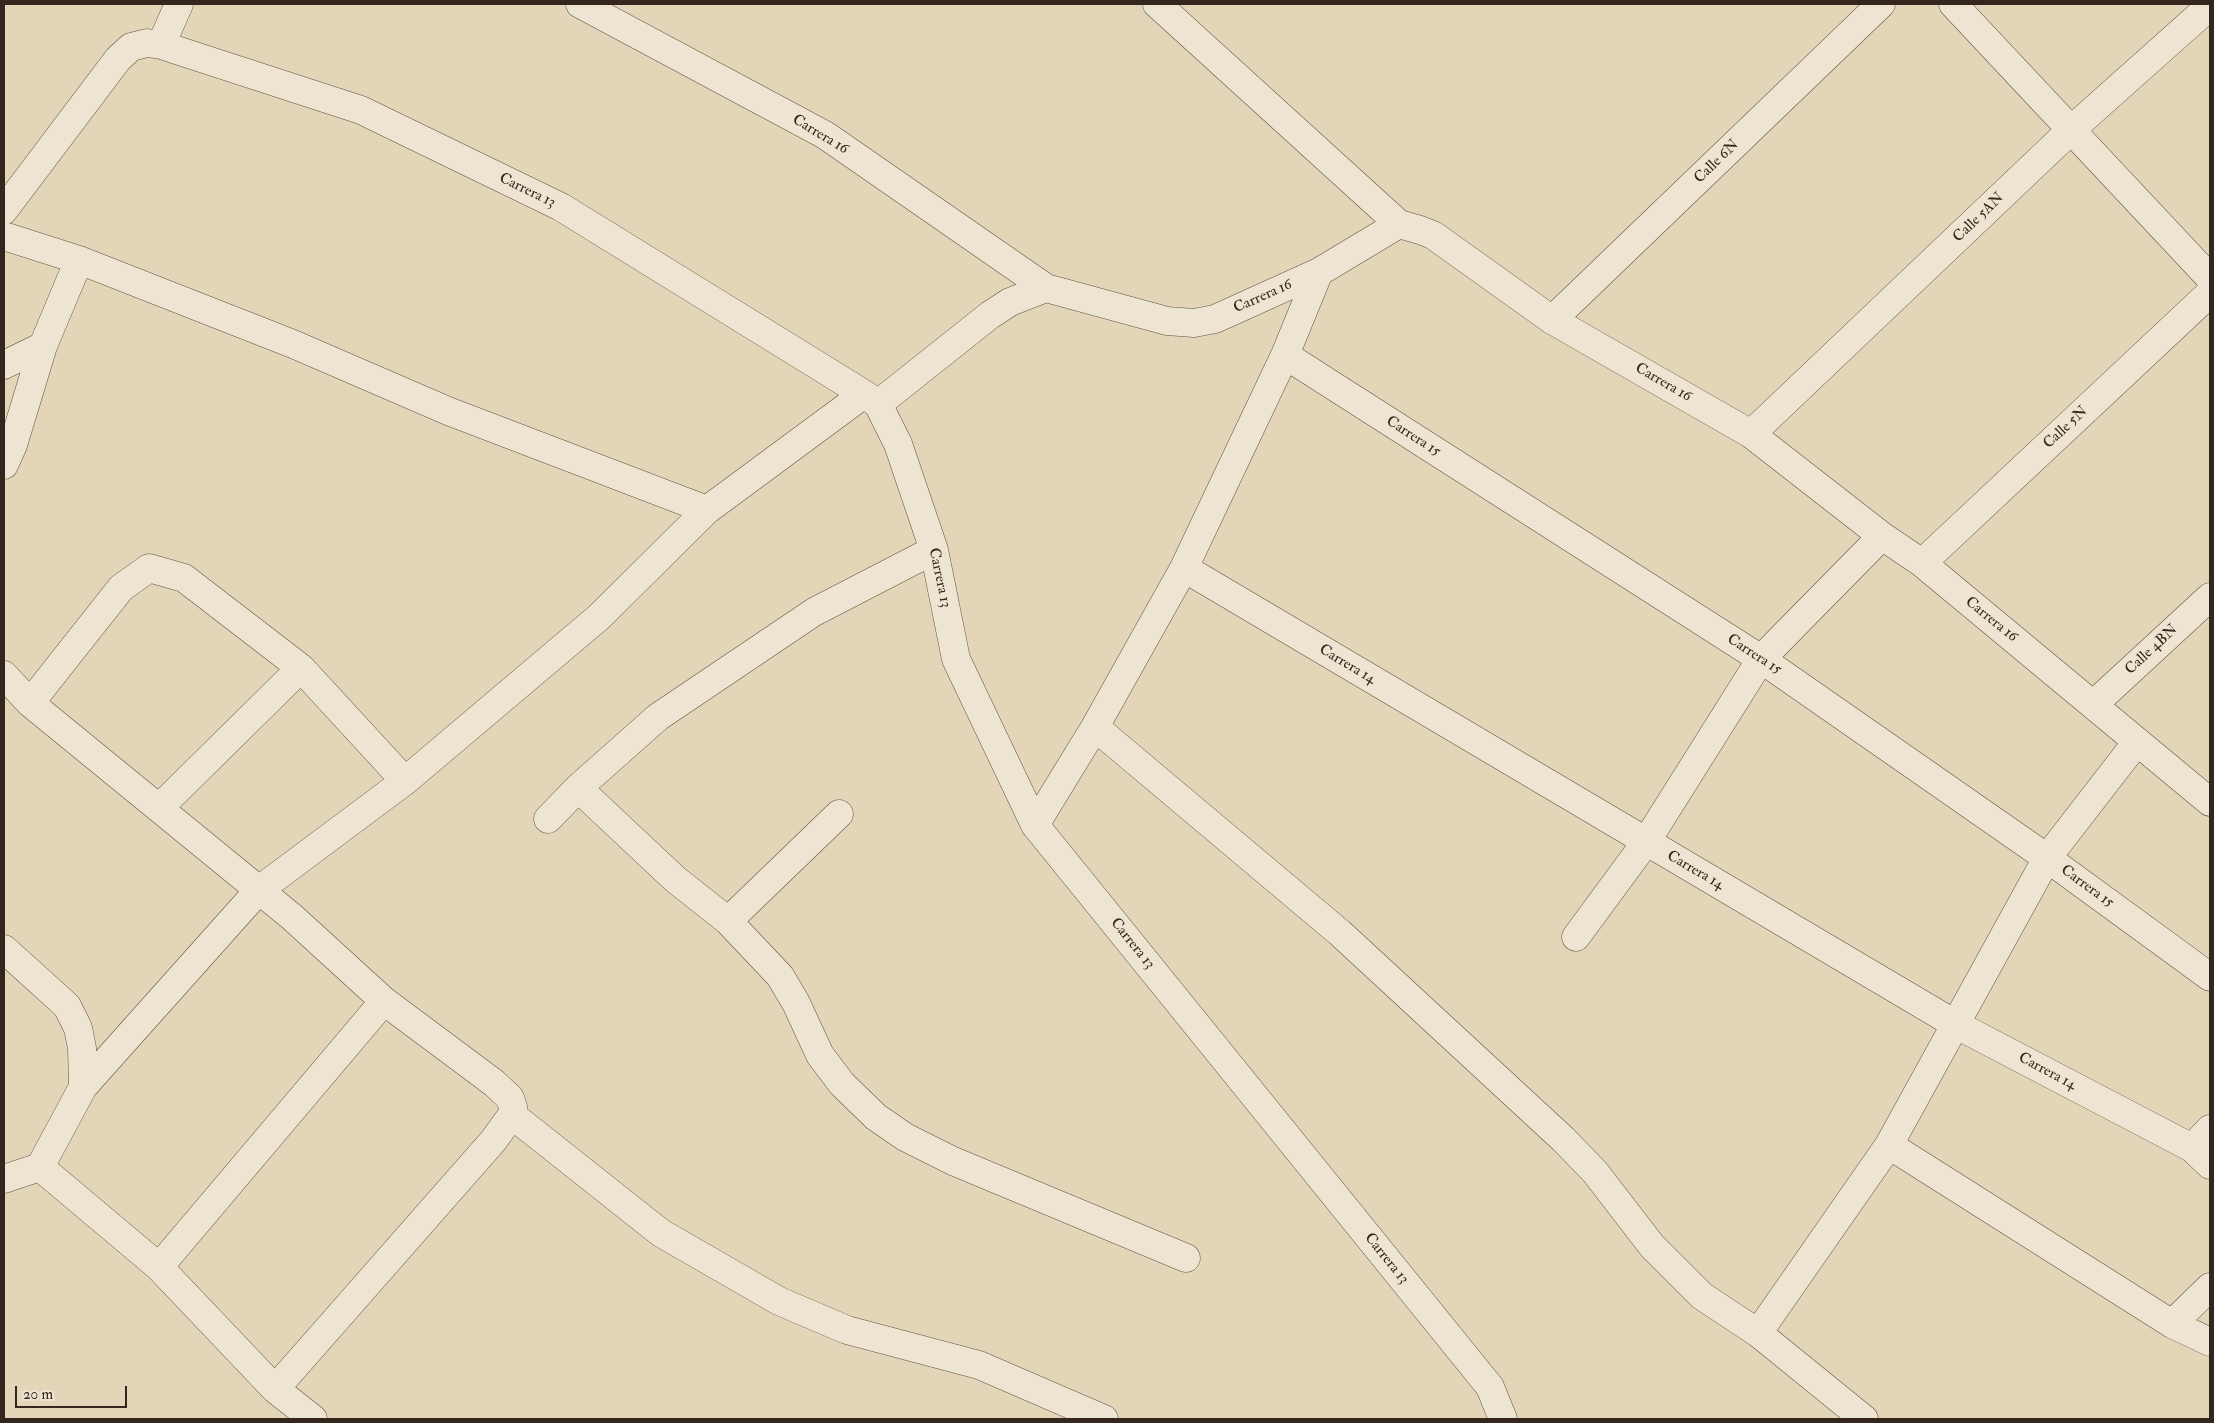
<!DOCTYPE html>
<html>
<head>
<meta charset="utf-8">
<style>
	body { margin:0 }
	#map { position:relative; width:2214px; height:1423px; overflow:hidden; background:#e3d5b8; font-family:"IM FELL Double Pica",serif }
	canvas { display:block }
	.frame { position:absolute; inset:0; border:5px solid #34261d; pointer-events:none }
	.scale { position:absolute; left:15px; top:1386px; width:112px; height:22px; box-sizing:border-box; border:2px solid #34261d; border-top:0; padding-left:6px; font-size:15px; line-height:18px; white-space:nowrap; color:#34261d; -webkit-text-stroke:4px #ede4d1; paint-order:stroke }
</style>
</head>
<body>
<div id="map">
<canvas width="2214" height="1423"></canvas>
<div class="frame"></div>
<div class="scale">20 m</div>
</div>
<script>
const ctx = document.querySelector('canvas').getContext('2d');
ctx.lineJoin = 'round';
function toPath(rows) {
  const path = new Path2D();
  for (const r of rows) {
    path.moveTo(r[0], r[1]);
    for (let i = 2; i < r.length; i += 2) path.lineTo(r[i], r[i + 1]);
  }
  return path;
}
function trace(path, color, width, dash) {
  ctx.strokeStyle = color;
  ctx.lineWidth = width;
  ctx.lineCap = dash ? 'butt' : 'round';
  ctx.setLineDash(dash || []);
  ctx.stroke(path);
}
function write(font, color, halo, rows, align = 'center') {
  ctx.font = font + ' "IM FELL Double Pica",serif';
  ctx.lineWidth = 4.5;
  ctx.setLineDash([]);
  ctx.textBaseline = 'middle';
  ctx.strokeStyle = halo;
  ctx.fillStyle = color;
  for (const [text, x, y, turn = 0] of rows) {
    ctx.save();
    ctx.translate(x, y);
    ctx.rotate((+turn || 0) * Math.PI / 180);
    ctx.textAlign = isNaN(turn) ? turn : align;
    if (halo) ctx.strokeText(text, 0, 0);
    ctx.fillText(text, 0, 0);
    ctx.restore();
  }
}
const street = toPath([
	[580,4,825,135,1046,288],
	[1157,4,1399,224],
	[1953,4,2210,278],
	[161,45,179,4],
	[4,210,118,59,131,47,147,43,161,45,361,110,561,207,864,394],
	[4,236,79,260,293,344,448,411,707,510],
	[1552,320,1881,4],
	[1285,355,1761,659,2047,858,2210,977],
	[4,365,43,346],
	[878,404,990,315,1010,302,1046,288,1167,321,1194,323,1215,319,1319,272,1399,224,1420,230,1433,235,1552,320,1751,434,1882,536,1922,563,2210,802],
	[1751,434,2071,130,2210,6],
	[4,465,13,445,43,346,79,260],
	[1922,563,2210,293],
	[1184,568,1955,1024,2192,1148,2210,1165],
	[4,675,30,703,292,917,384,1001,494,1083,510,1098,513,1107,512,1115,493,1141,275,1389],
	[30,703,121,588,149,568,184,578,301,668,405,781],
	[2094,704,2210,597],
	[1095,727,1340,933,1563,1139,1595,1172,1652,1246,1702,1296,1758,1333,1864,1419],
	[578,788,675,879,728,921,780,976,796,1003,820,1055,842,1084,876,1117,905,1137,953,1161,1186,1258],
	[159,808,301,668],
	[548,819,578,788,658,717,814,612,934,550],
	[1035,825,1095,727,1184,568,1285,355,1319,272],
	[728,921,839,814],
	[1576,937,1646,842,1761,659,1882,536],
	[4,949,67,1006,78,1028,82,1048,83,1087,40,1167,159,1267,275,1389,313,1419],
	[83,1087,259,890,405,781,599,617,707,510,864,394,878,404,898,444,934,550,956,659,1035,825,1490,1387,1503,1419],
	[512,1115,661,1233,779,1301,847,1330,979,1365,1104,1419],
	[1889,1145,2172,1324,2210,1342],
	[2192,1148,2210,1129],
	[4,1179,40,1167],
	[159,1267,384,1001],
	[2172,1324,2210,1287],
	[1758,1333,1889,1145,2047,858,2136,743]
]);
trace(street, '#605244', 29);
trace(street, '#ede4d1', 28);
write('15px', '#34261d', '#ede4d1', [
	["Carrera 16",820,135,31],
	["Calle 6N",1717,162,-44],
	["Carrera 13",527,191,26],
	["Calle 5AN",1979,218,-44],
	["Carrera 16",1263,297,-24],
	["Carrera 16",1663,383,30],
	["Calle 5N",2066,428,-43],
	["Carrera 15",1413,437,33],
	["Carrera 13",939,578,78],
	["Carrera 16",1991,620,39],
	["Calle 4BN",2152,650,-43],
	["Carrera 15",1754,655,33],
	["Carrera 14",1347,665,31],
	["Carrera 14",1695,871,30],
	["Carrera 15",2087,887,36],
	["Carrera 13",1132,944,51],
	["Carrera 14",2047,1072,28],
	["Carrera 13",1386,1259,51]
]);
</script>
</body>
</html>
